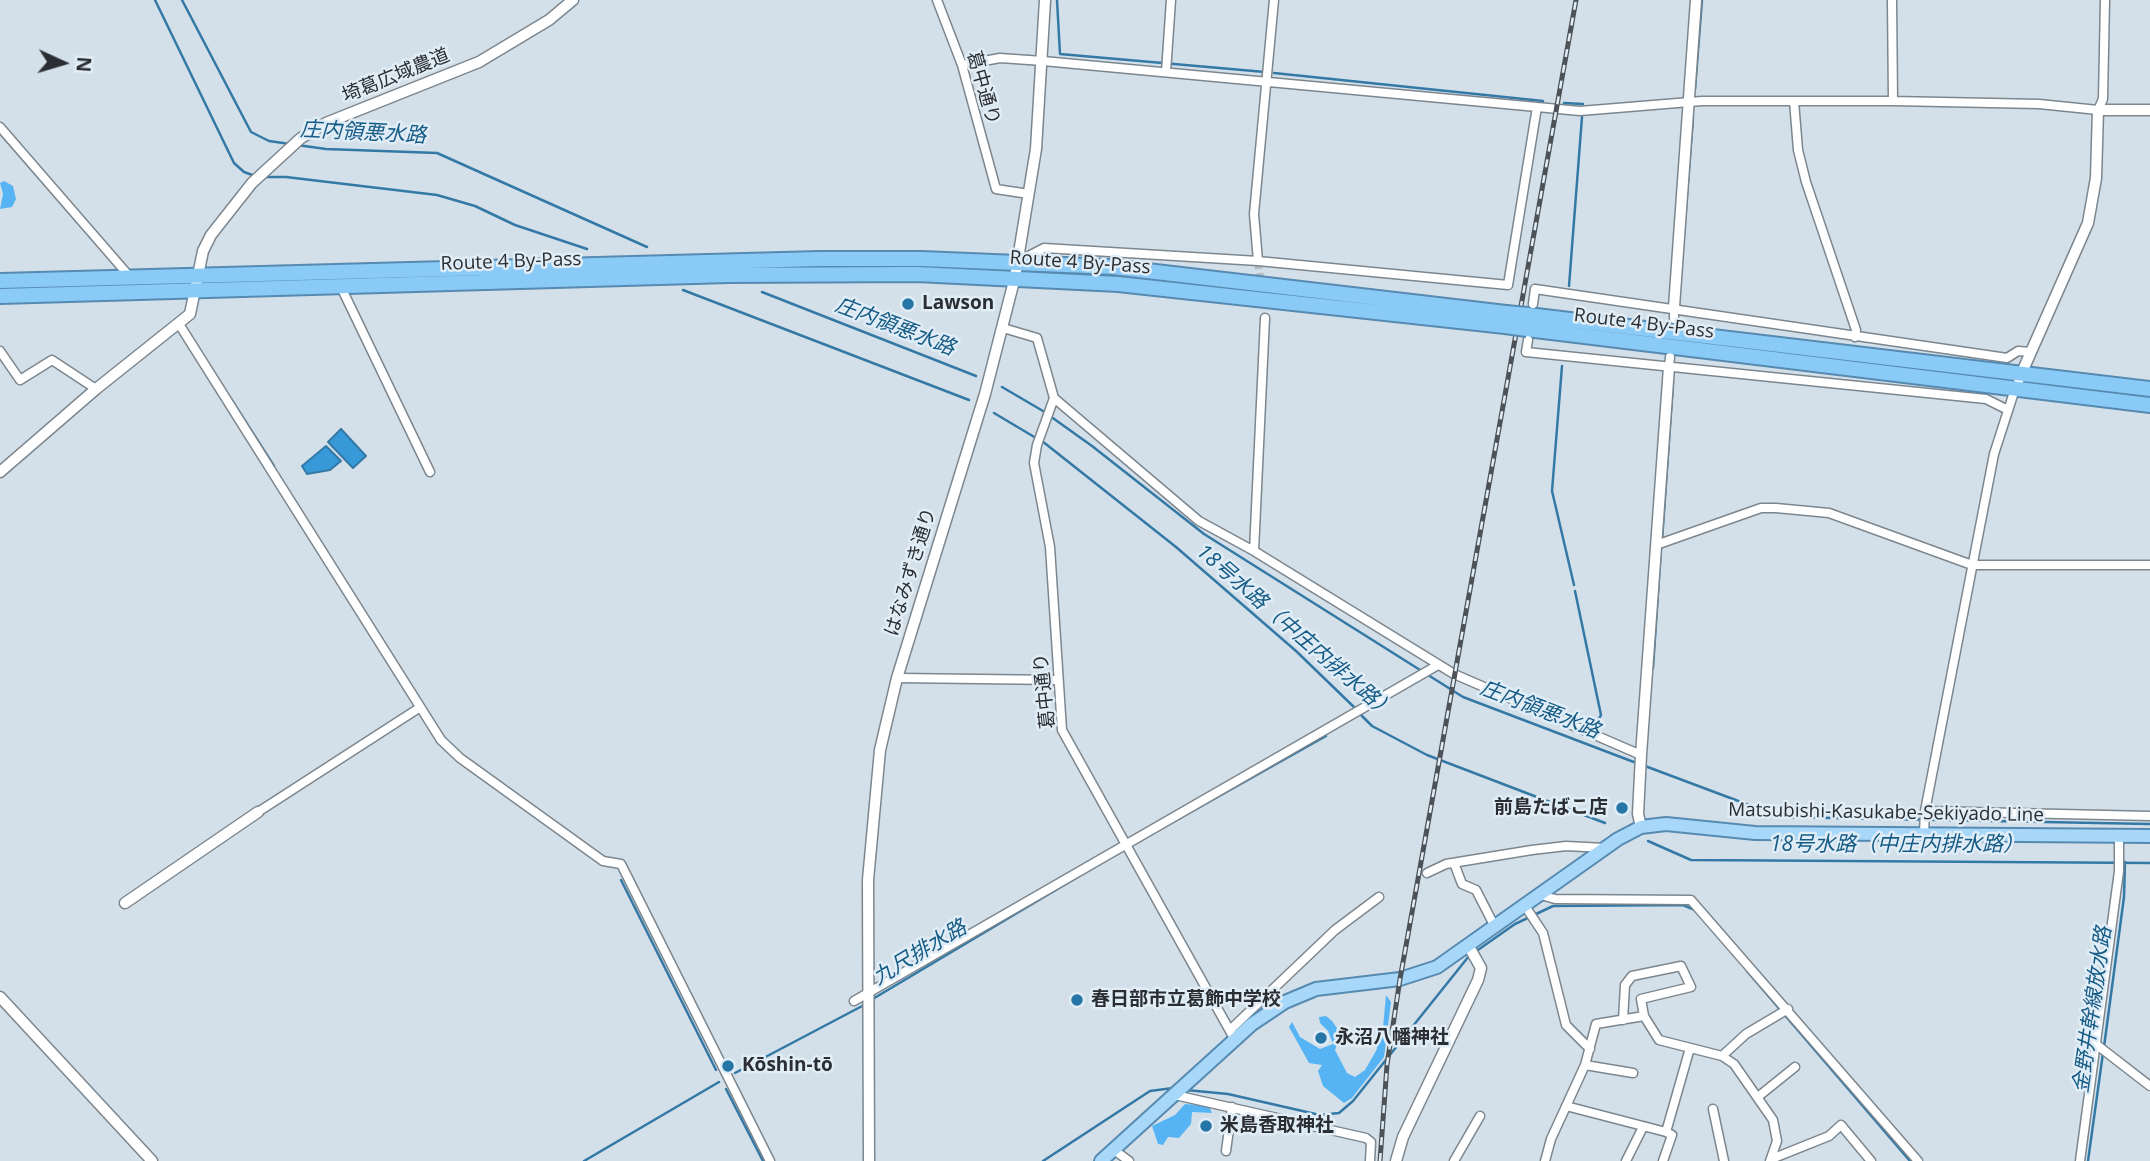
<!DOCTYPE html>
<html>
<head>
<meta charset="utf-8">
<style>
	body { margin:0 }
	#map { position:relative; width:2150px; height:1161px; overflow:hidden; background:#d4e0e9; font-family:"Open Sans",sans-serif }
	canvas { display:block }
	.north { position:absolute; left:28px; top:28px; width:70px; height:70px; -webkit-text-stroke:5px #e1edf6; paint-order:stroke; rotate:94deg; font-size:19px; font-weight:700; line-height:28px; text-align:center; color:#2a2e32 }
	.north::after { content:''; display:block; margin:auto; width:24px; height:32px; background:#2a2e32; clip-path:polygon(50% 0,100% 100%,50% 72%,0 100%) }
</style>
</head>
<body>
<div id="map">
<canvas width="2150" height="1161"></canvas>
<div class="north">N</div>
</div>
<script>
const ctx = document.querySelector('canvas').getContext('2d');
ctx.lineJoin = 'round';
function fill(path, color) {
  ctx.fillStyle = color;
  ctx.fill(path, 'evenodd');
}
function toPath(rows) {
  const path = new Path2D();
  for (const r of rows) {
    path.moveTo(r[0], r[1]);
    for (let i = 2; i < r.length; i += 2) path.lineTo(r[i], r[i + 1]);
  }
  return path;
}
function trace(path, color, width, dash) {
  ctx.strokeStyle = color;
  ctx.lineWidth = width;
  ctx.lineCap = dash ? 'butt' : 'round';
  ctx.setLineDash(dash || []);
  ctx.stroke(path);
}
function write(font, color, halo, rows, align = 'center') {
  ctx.font = font + ' "Open Sans","Noto Sans JP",sans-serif';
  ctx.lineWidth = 5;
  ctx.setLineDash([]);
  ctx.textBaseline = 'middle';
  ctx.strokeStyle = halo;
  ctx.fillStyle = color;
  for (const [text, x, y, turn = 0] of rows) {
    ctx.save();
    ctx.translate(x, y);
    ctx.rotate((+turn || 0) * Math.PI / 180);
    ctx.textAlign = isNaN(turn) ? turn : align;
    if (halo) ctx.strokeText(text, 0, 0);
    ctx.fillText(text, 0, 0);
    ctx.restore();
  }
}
fill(toPath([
	[4,181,13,186,16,199,12,207,0,209,3,194,0,183],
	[1386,995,1391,1002,1384,1057,1352,1098,1344,1103,1323,1086,1318,1071,1322,1065,1309,1063,1289,1027,1292,1022,1300,1037,1320,1049,1333,1044,1328,1031,1320,1023,1319,1017,1326,1016,1332,1021,1341,1034,1335,1050,1347,1073,1355,1077,1365,1070,1377,1049,1376,1036,1380,1035,1383,1028],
	[1185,1104,1209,1106,1212,1113,1192,1112,1191,1124,1179,1138,1168,1137,1163,1145,1158,1144,1152,1126,1175,1115]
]), '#56b4f4');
const water = toPath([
	[341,429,366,456,353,468,328,442,341,429],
	[326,446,341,461,330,470,307,474,302,466,326,446]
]);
fill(water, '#3899d8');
trace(water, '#3479a6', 2);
trace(toPath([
	[155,0,234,163,244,172,255,176],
	[182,0,251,132,269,141,290,144],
	[1057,0,1060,54,1265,72],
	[1274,73,1543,101],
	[1695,89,1702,0],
	[1564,103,1583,104],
	[297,145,326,149,437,153,647,247],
	[262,177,286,177,437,195,475,206,515,225,587,249],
	[1684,233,1693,118],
	[1569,286,1582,117],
	[683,290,969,400],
	[762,292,976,376],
	[1562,366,1552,491,1574,585],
	[1002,387,1043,411,1092,446,1204,534,1463,697,1639,764],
	[231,399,274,466],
	[994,413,1036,438],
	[1042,441,1176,547,1296,651,1356,709],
	[1662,540,1673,383],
	[1575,591,1601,715,1597,722],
	[1653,668,1661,547],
	[1360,714,1372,726,1427,755,1605,823],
	[1645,766,1781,817,2150,824],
	[1173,822,1326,736],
	[1648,841,1691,860,2150,863],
	[621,880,716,1070],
	[1475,952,1515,924,1553,906,1683,905,1695,910],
	[1747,971,1910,1161],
	[871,1000,1091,869],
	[2104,1047,2124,897,2125,862],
	[735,1073,866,1004],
	[726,1089,763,1161],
	[1186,1090,1228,1094,1320,1115,1339,1113,1353,1101,1469,956],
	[584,1161,719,1082],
	[1043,1161,1150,1091,1173,1088],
	[2088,1161,2103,1053]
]), '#3479a6', 2.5);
trace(toPath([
	[1258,261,1261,286]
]), '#b2bcc4', 8, [8, 4]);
const minor = toPath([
	[937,0,962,65,996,189,1029,194],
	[1892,0,1893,101],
	[962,65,1000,58,1043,61,1580,111,1702,101,1893,101,2039,104,2098,110,2103,99,2105,0],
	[1166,72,1171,0],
	[1794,101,1798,150,1806,182,1856,330,1855,337],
	[0,127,130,277],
	[1021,260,1044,248,1258,261,1508,285,1537,107],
	[1258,261,1254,214,1274,0],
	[341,287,430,472],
	[1533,304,1535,289,2007,358,2018,351,2031,352],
	[1674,319,1674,307],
	[179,324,441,740,460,758,603,861,621,864,770,1161],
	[1003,328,1037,338,1054,398,1037,445,1034,463,1050,547,1062,730,1235,1040],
	[1528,340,1526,352,1986,399,2008,410],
	[0,351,20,380,52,360,96,389],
	[1669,367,1670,357],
	[1054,398,1199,521,1254,551,1454,674,1641,755],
	[1656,545,1761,508,1776,508,1829,513,1972,565,2150,565],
	[1254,551,1265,318],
	[897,678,1058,680],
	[1925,811,2150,816],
	[258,812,419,708],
	[1924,833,1925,811,1994,454,2015,389],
	[1454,863,1462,884,1476,890,1495,927],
	[1427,873,1446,864,1532,850,1566,846,1605,848],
	[1541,895,1555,899,1691,900,1918,1161],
	[1525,906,1543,933,1566,1025,1590,1049],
	[854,1001,1438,665],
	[1623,1020,1625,985,1632,976,1681,966,1691,987,1641,999,1644,1016],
	[1230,1030,1335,930,1379,897],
	[2097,1045,2150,1086],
	[1722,1056,1746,1034,1788,1009],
	[1585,1065,1633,1073],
	[1175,1095,1366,1138,1371,1142,1370,1161],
	[1759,1096,1795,1067],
	[1566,1106,1666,1132,1672,1135,1663,1161],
	[1713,1109,1724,1161],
	[1666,1132,1690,1048],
	[1114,1150,1129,1161],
	[1226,1151,1232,1107],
	[1774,1158,1829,1136,1841,1125,1871,1161],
	[1454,1161,1480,1116],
	[1545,1161,1551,1139,1585,1065,1596,1024,1644,1016,1659,1040,1722,1056,1734,1064,1773,1120,1777,1141,1770,1161],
	[1626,1161,1643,1127],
	[2080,1161,2119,871,2119,835]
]);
const tertiary = toPath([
	[1674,307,1696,0],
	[2019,379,2088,223,2096,178,2098,110,2150,110],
	[0,472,96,389,190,314,203,251,211,235,252,183,301,138,326,123,479,62,549,20,573,0],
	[1641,827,1638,814,1641,755,1669,367],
	[125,903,258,812],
	[0,997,152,1161],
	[869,1161,868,880,880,750,897,678,985,394,1015,277,1036,149,1045,0],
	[1396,1161,1403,1137,1478,980,1481,968,1468,945]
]);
const primary = toPath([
	[1101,1161,1252,1024,1285,1002,1316,989,1400,979,1437,967,1618,839,1641,827,1666,824,1755,833,2150,836]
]);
const trunk = toPath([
	[0,281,819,259,922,259,1113,267,1506,313],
	[0,296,729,275,917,274,1118,284,1505,326],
	[1528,315,2150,389],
	[1527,329,2150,405]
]);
trace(minor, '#7c868e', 11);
trace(tertiary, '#7c868e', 13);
trace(primary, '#568ab1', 16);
trace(trunk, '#568ab1', 18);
trace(minor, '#fff', 8);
trace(tertiary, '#fff', 10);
trace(primary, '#a7d7f9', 12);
trace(trunk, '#8acaf7', 14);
const rail = toPath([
	[1380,1161,1387,1065,1400,979,1576,0]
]);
trace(rail, '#4c5257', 5);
trace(rail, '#e1edf6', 2.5, [8]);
const trunkBridge = toPath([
	[1506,313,1528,315],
	[1505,326,1527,329]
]);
trace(trunkBridge, '#568ab1', 18, []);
trace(trunkBridge, '#8acaf7', 14);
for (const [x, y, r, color] of [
	[908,304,7,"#2675a7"],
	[1622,808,7,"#2675a7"],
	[1077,1000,7,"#2675a7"],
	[1321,1038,7,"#2675a7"],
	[728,1066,7,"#2675a7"],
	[1206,1126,7,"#2675a7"]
]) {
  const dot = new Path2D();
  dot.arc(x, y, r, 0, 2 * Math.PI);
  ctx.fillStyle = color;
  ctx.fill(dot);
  trace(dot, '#e1edf6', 2.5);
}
write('19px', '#2a2e32', '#e1edf6', [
	["埼葛広域農道",396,76,-22],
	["葛中通り",983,88,74],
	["Route 4 By-Pass",511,262,-2],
	["Route 4 By-Pass",1080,263,4],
	["Route 4 By-Pass",1644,324,7],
	["はなみずき通り",911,572,-73],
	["葛中通り",1045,691,-96],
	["Matsubishi-Kasukabe-Sekiyado Line",1886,813,1]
]);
write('bold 19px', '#2a2e32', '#e1edf6', [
	["Lawson",922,304],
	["前島たばこ店",1608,808,"right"],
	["春日部市立葛飾中学校",1091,1000],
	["永沼八幡神社",1335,1038],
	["Kōshin-tō",742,1066],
	["米島香取神社",1220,1126]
], 'left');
write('italic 21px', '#155b85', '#e1edf6', [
	["庄内領悪水路",363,133,3],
	["庄内領悪水路",895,327,21],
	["18号水路（中庄内排水路）",1295,632,41],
	["庄内領悪水路",1540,710,21],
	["18号水路（中庄内排水路）",1897,845],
	["九尺排水路",920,953,-31],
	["金野井幹線放水路",2093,1010,-82]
]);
</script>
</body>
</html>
